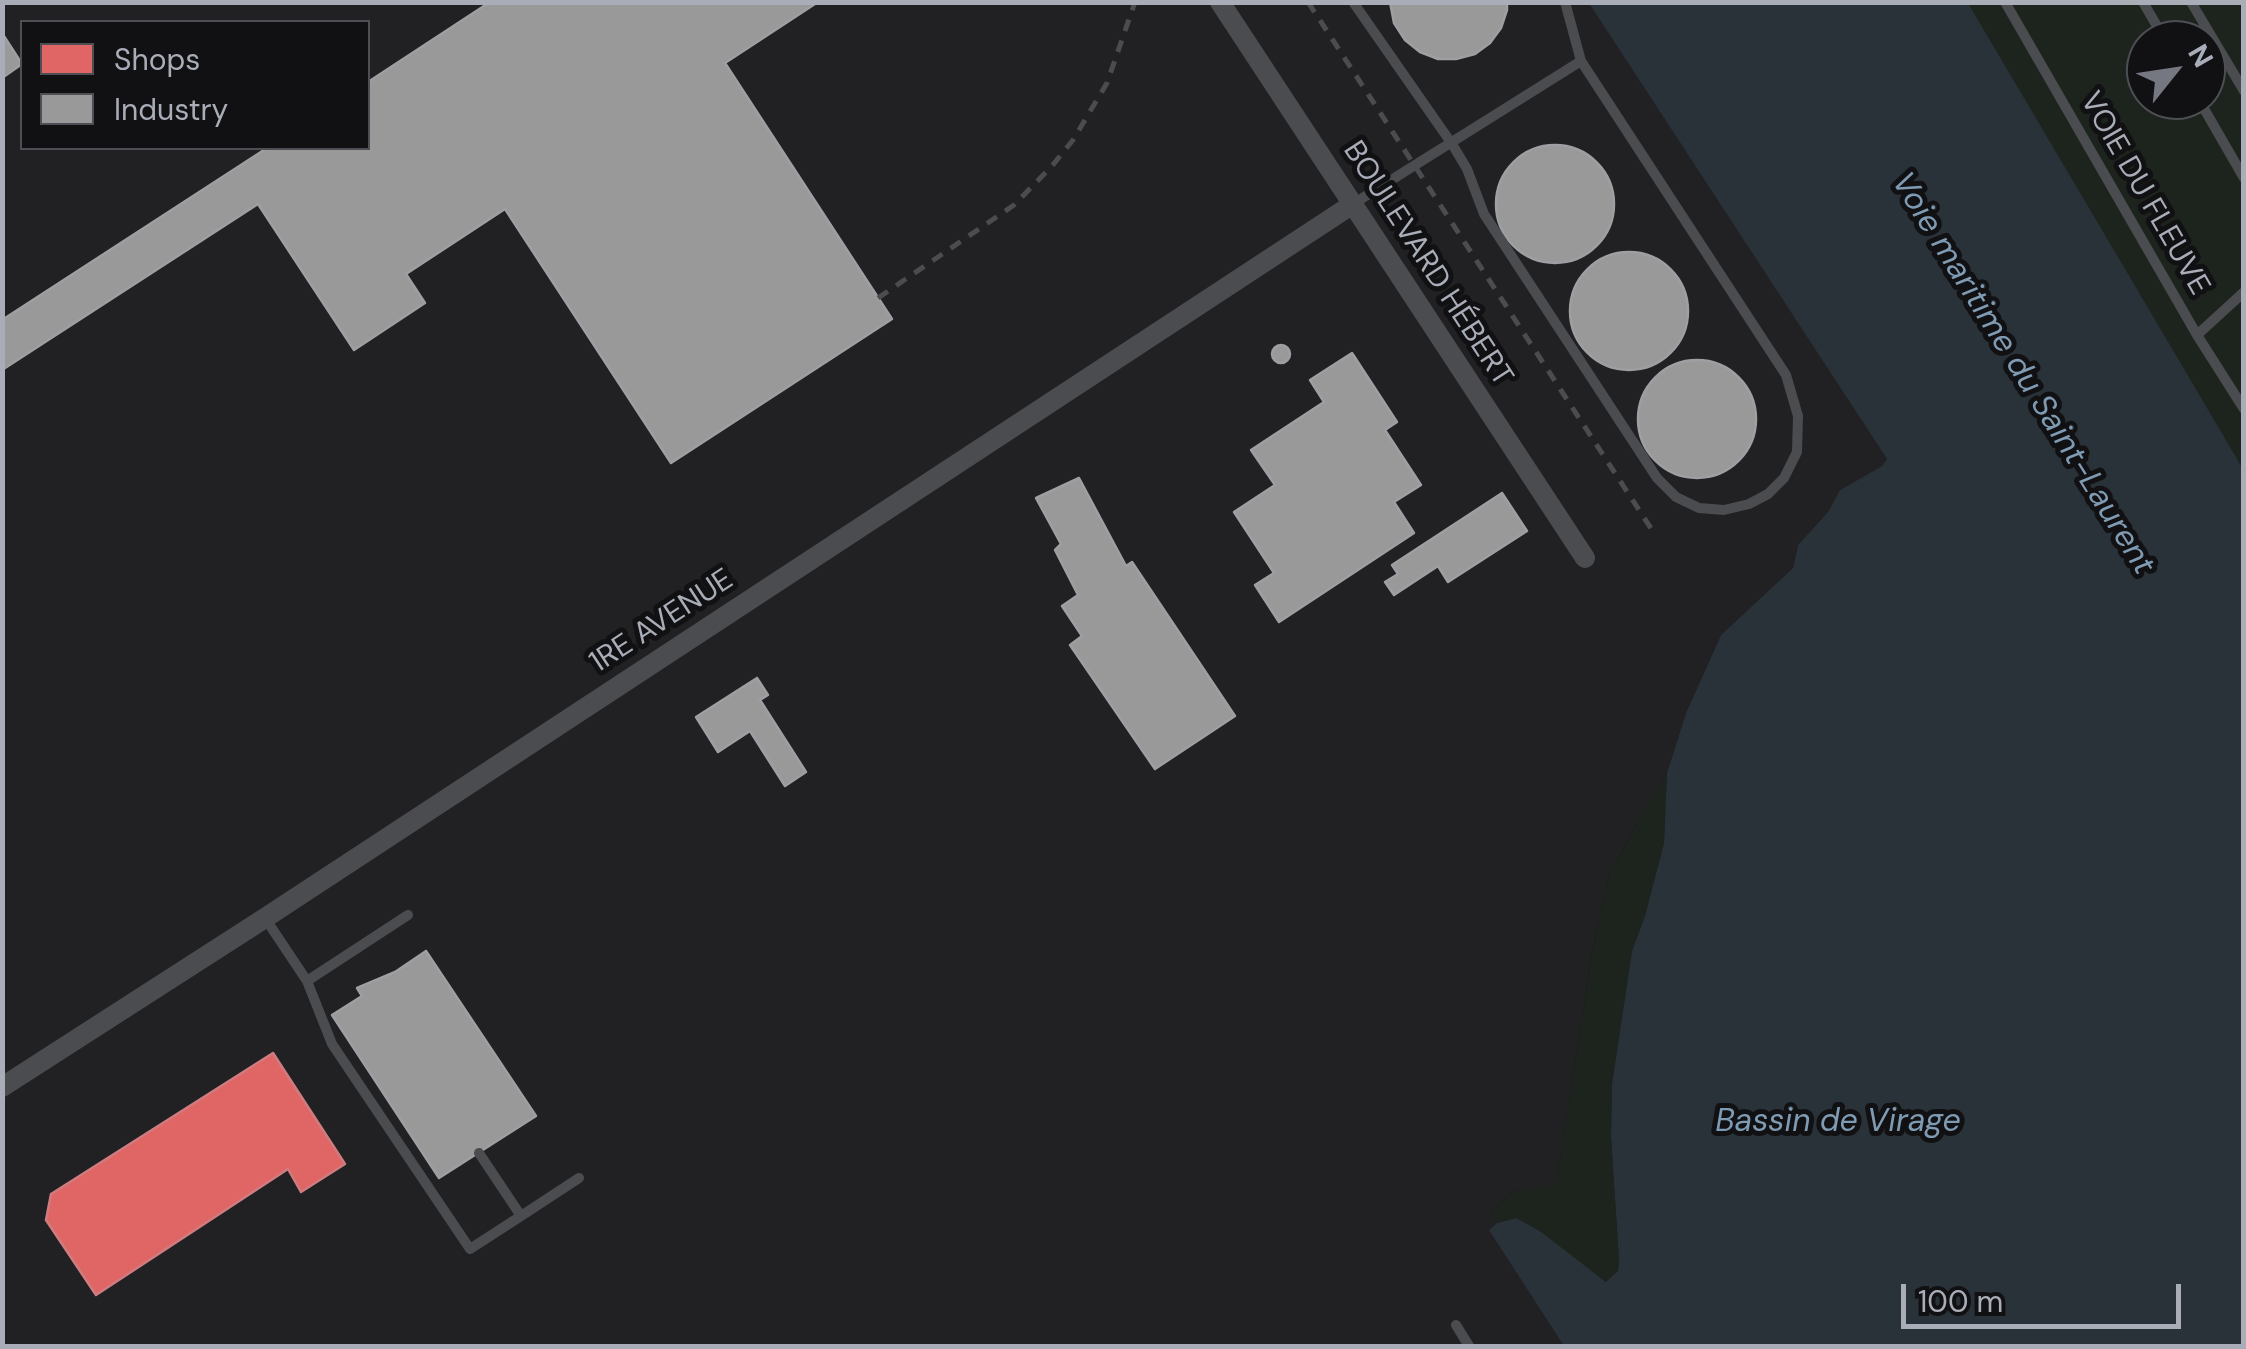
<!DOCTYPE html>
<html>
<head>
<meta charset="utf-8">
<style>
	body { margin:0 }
	#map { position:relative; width:2246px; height:1349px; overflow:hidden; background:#171717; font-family:"DM Sans",sans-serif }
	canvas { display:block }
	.frame { position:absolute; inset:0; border:5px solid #a8adb8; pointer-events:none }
	.legend { position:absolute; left:20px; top:20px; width:350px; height:130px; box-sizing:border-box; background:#111113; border:2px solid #4d4f55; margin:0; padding:12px 18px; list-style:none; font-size:30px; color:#a8adb8 }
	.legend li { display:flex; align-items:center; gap:20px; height:50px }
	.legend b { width:50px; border:2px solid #4d4f55 }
	.north { position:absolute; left:2126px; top:20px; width:100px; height:100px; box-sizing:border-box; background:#111113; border:2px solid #4d4f55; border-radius:50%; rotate:60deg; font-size:28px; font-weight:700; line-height:40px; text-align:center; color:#a8adb8 }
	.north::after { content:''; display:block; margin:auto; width:35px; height:45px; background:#757880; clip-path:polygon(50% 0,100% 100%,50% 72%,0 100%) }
	.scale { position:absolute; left:1901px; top:1284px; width:280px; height:45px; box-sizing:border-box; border:5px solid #a8adb8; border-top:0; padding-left:12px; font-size:30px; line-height:35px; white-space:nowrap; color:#a8adb8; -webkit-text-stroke:8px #111113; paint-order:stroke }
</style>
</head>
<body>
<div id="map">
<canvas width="2246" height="1349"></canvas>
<div class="frame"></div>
<ul class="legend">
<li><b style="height:28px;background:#e06666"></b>Shops</li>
<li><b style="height:28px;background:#999"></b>Industry</li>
</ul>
<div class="north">N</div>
<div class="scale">100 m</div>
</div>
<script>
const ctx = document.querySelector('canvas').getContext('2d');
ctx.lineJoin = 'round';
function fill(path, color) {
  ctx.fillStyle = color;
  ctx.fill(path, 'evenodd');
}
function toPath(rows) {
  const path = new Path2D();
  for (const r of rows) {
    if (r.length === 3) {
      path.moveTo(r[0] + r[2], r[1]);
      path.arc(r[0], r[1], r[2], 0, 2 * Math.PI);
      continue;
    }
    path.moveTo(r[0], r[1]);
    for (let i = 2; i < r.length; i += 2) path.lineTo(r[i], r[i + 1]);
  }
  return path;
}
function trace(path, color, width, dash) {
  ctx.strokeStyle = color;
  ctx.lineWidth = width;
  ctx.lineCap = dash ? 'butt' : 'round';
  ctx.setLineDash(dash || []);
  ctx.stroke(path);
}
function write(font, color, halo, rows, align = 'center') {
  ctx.font = font + ' "DM Sans",sans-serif';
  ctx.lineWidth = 10;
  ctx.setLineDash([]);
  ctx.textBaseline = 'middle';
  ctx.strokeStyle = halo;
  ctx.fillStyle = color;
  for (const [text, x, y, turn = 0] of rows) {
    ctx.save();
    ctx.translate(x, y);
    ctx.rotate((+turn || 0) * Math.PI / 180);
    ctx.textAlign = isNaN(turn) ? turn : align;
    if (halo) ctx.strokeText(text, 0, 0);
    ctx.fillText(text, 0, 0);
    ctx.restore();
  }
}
fill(toPath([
	[3,3,1592,3,1887,459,1882,466,1840,490,1828,512,1798,545,1793,568,1721,635,1686,713,1667,773,1649,802,1609,875,1592,953,1556,1187,1514,1190,1491,1212,1497,1223,1490,1230,1564,1346,3,1346],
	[22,22,368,22,368,148,22,148]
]), '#212123');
fill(toPath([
	[1968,3,2243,3,2243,469,2175,356],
	[2146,40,2206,40,2206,100,2146,100],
	[1667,773,1664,843,1645,916,1632,951,1612,1084,1611,1137,1619,1259,1618,1271,1607,1282,1516,1218,1497,1223,1491,1212,1514,1190,1556,1186,1592,953,1609,875,1649,802]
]), '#1d241e');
fill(toPath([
	[1589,3,1968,3,2243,469,2243,1346,1564,1346,1489,1230,1497,1223,1516,1218,1541,1232,1606,1282,1618,1271,1619,1259,1611,1137,1612,1084,1632,951,1645,916,1664,843,1667,773,1686,713,1721,635,1793,568,1798,545,1828,512,1840,490,1882,466,1887,459]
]), '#2a3239');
const shops = toPath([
	[273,1053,345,1164,301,1192,288,1169,96,1295,46,1220,51,1194,273,1053]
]);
fill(shops, '#e06666');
trace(shops, '#cf7b7f', 2.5);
const industry = toPath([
	[490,2,818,2,725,63,892,319,671,463,505,209,406,274,425,303,354,350,258,204,2,370,2,320,267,148,368,148,368,82,490,2],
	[1390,2,1507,2,1507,10,1501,28,1490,43,1475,54,1456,59,1438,59,1420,52,1405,40,1394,23,1390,2],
	[2,33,22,64,2,78,2,33],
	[1555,204,59],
	[1629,311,59],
	[1281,354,9],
	[1352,353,1397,422,1385,430,1421,485,1394,502,1414,533,1279,622,1255,585,1274,573,1234,512,1275,485,1251,450,1324,402,1310,380,1352,353],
	[1697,419,59],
	[1079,478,1126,566,1132,562,1235,716,1155,769,1070,645,1082,636,1062,606,1078,595,1055,550,1061,544,1036,498,1079,478],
	[1502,493,1527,531,1448,582,1438,566,1394,595,1385,582,1398,574,1392,565,1502,493],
	[757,678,768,695,760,700,806,772,785,786,750,731,718,752,696,717,757,678],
	[426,951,536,1116,439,1178,332,1015,362,996,357,988,395,972,426,951]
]);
fill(industry, '#999');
trace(industry, '#9e9fa2', 2.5);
trace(toPath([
	[1353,2,1452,144,1467,169,1484,214,1657,478,1676,497,1699,508,1724,510,1749,504,1768,494,1784,478,1797,452,1798,416,1786,375,1581,61,1565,2],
	[2005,2,2197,335,2244,409],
	[2143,2,2165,40],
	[2191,2,2244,91],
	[2199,100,2244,178],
	[1353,204,1581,61],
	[2197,335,2244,292],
	[265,918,307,981,408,915],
	[307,981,332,1044,470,1249,521,1216,479,1153],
	[521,1216,579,1178],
	[1456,1325,1469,1346]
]), '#4b4c50', 10);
trace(toPath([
	[1220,2,1585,558],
	[2,1087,265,918,1353,204]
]), '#4b4c50', 20);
trace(toPath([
	[1308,2,1654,533],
	[878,298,1014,205,1052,166,1073,140,1107,83,1135,2]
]), '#4b4c4f', 5, [12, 10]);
write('30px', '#a8adb8', '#111113', [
	["VOIE DU FLEUVE",2144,194,60],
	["BOULEVARD HÉBERT",1427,264,57],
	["1RE AVENUE",662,622,-33]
]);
write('italic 32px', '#7f9bb3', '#111113', [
	["Voie maritime du Saint-Laurent",2022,374,58],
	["Bassin de Virage",1838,1123]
]);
</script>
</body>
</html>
